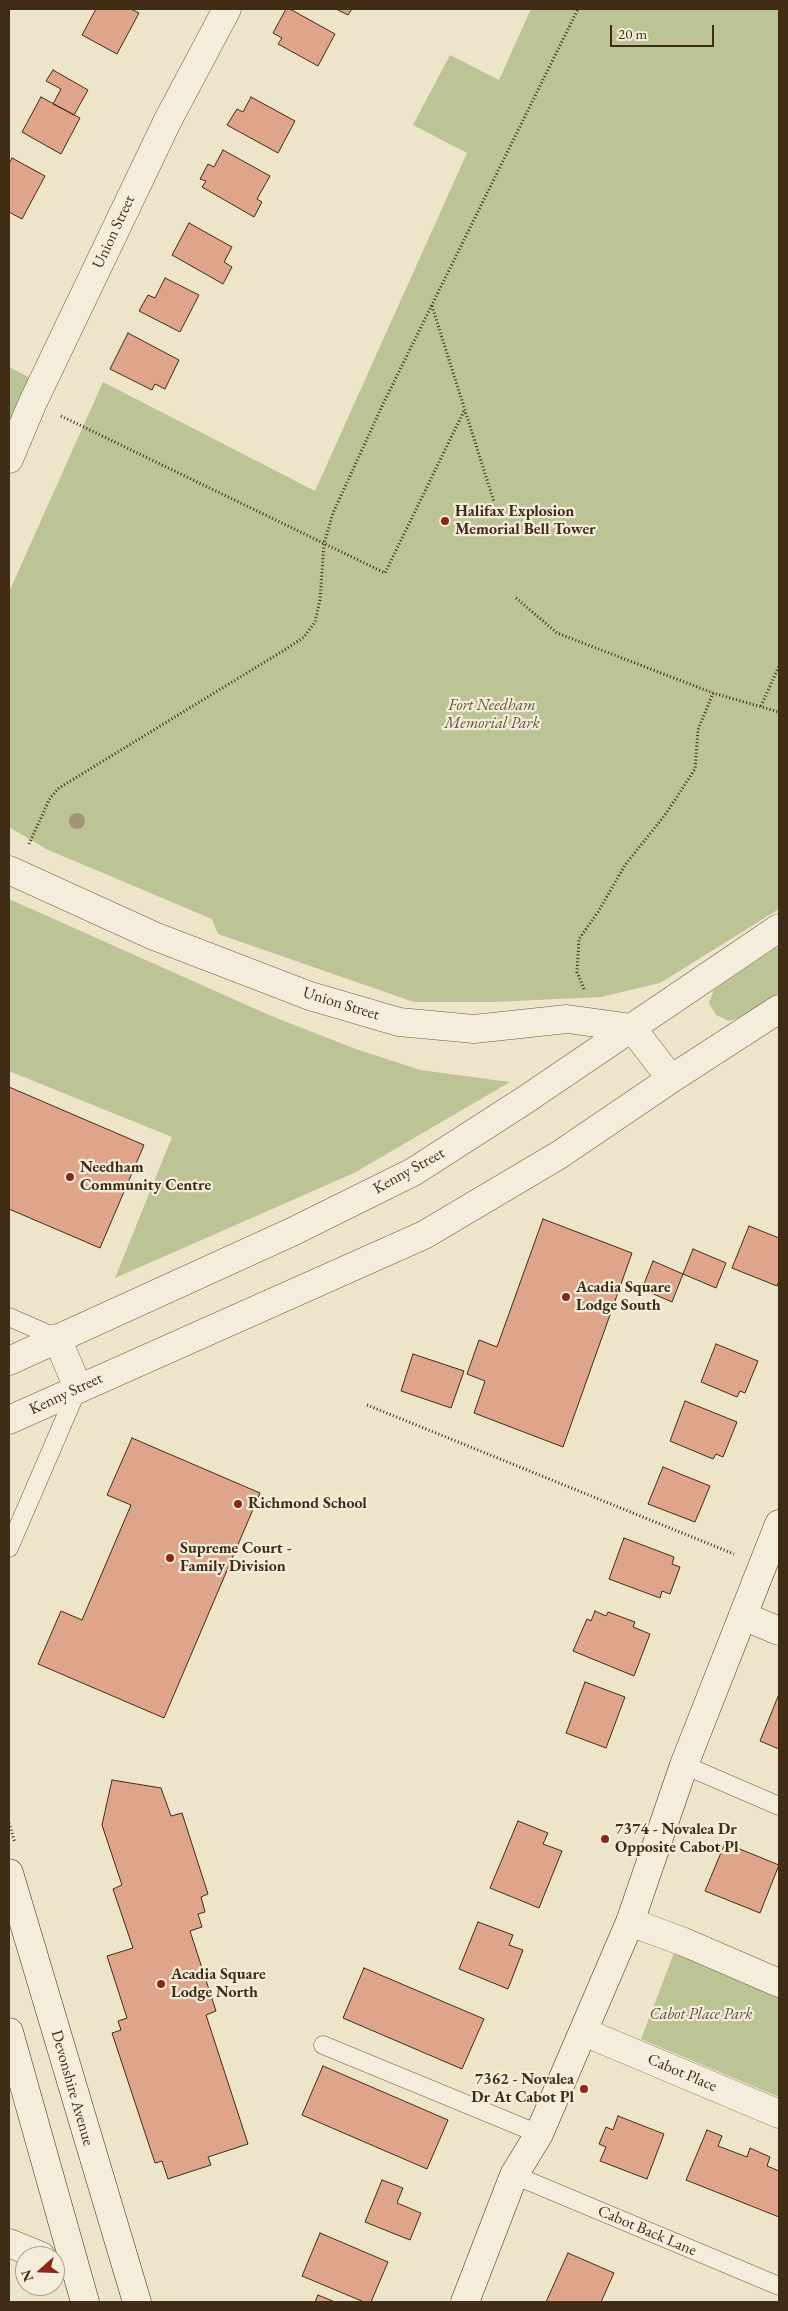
<!DOCTYPE html>
<html>
<head>
<meta charset="utf-8">
<style>
	body { margin:0 }
	#map { position:relative; width:788px; height:2311px; overflow:hidden; background:#eee4c9; font-family:"EB Garamond",serif }
	canvas { display:block }
	.frame { position:absolute; inset:0; border:10px solid #412c16; pointer-events:none }
	.north { position:absolute; left:15px; top:2246px; width:50px; height:50px; box-sizing:border-box; background:#f4eddc; border:1px solid #aca08d; border-radius:50%; rotate:250deg; font-size:14px; font-weight:700; line-height:20px; text-align:center; color:#412c16 }
	.north::after { content:''; display:block; margin:auto; width:18px; height:22px; background:#8f2418; clip-path:polygon(50% 0,100% 100%,50% 72%,0 100%) }
	.scale { position:absolute; left:610px; top:25px; width:104px; height:22px; box-sizing:border-box; border:2px solid #412c16; border-top:0; padding-left:6px; font-size:15px; line-height:18px; white-space:nowrap; color:#412c16; -webkit-text-stroke:4px #f4eddc; paint-order:stroke }
</style>
</head>
<body>
<div id="map">
<canvas width="788" height="2311"></canvas>
<div class="frame"></div>
<div class="north">N</div>
<div class="scale">20 m</div>
</div>
<script>
const ctx = document.querySelector('canvas').getContext('2d');
ctx.lineJoin = 'round';
function fill(path, color) {
  ctx.fillStyle = color;
  ctx.fill(path, 'evenodd');
}
function toPath(rows) {
  const path = new Path2D();
  for (const r of rows) {
    path.moveTo(r[0], r[1]);
    for (let i = 2; i < r.length; i += 2) path.lineTo(r[i], r[i + 1]);
  }
  return path;
}
function trace(path, color, width, dash) {
  ctx.strokeStyle = color;
  ctx.lineWidth = width;
  ctx.lineCap = dash ? 'butt' : 'round';
  ctx.setLineDash(dash || []);
  ctx.stroke(path);
}
function write(font, color, halo, rows, align = 'center') {
  ctx.font = font + ' "EB Garamond",serif';
  ctx.lineWidth = 4.5;
  ctx.setLineDash([]);
  ctx.textBaseline = 'middle';
  ctx.strokeStyle = halo;
  ctx.fillStyle = color;
  for (const [text, x, y, turn = 0] of rows) {
    ctx.save();
    ctx.translate(x, y);
    ctx.rotate((+turn || 0) * Math.PI / 180);
    ctx.textAlign = isNaN(turn) ? turn : align;
    if (halo) ctx.strokeText(text, 0, 0);
    ctx.fillText(text, 0, 0);
    ctx.restore();
  }
}
fill(toPath([
	[531,9,779,9,779,909,660,983,601,997,494,1002,414,1002,218,934,212,919,46,849,9,827,9,592,103,382,315,491,467,153,413,125,450,55,499,80],
	[9,367,30,378,9,430],
	[9,899,269,1015,353,1048,420,1070,510,1082,354,1173,115,1278,172,1137,9,1071],
	[779,946,779,993,750,1014,729,1021,716,1015,709,1003,714,990],
	[674,1953,779,1997,779,2097,641,2039]
]), '#bcc394');
const building = toPath([
	[96,9,131,9,139,13,117,54,82,35,96,9],
	[286,9,290,9,335,34,318,66,278,44,282,38,273,33,286,9],
	[336,9,352,9,348,15,336,9],
	[53,70,88,90,74,115,53,104,61,89,46,81,53,70],
	[41,97,80,118,61,154,22,132,41,97],
	[251,97,295,121,278,153,227,125,237,109,243,112,251,97],
	[223,150,270,176,257,199,262,202,254,217,202,187,206,181,200,179,208,164,214,167,223,150],
	[12,158,45,176,22,219,9,212,9,164,12,158],
	[189,223,232,247,224,262,232,267,223,284,172,255,189,223],
	[165,278,199,295,180,332,139,311,148,295,155,298,165,278],
	[128,333,179,360,165,389,155,384,152,390,110,369,128,333],
	[9,1087,144,1145,100,1248,9,1209,9,1087],
	[543,1219,632,1253,563,1447,474,1413,485,1381,467,1374,479,1340,497,1347,543,1219],
	[749,1226,779,1238,779,1281,777,1286,732,1268,749,1226],
	[693,1249,726,1263,716,1288,683,1274,693,1249],
	[653,1261,683,1274,672,1302,642,1289,653,1261],
	[716,1344,758,1361,745,1393,740,1391,737,1397,701,1382,716,1344],
	[413,1354,464,1371,451,1408,401,1391,413,1354],
	[685,1401,737,1422,723,1457,716,1454,713,1459,670,1441,685,1401],
	[132,1438,260,1493,164,1718,38,1664,61,1611,82,1620,131,1505,107,1495,132,1438],
	[663,1467,710,1486,695,1522,648,1504,663,1467],
	[624,1538,674,1557,672,1564,680,1567,670,1594,662,1591,660,1598,609,1579,624,1538],
	[595,1611,606,1616,608,1612,635,1622,633,1627,650,1634,634,1676,573,1651,587,1619,591,1621,595,1611],
	[585,1682,625,1697,606,1748,566,1733,585,1682],
	[779,1694,779,1749,760,1741,779,1694],
	[112,1780,161,1788,171,1816,182,1813,208,1894,201,1897,205,1912,198,1914,202,1927,190,1931,216,2011,206,2015,248,2144,208,2157,211,2165,168,2179,162,2161,155,2163,112,2033,121,2030,118,2021,127,2018,107,1956,133,1948,113,1889,122,1885,102,1825,112,1780],
	[518,1821,548,1833,543,1844,562,1851,539,1908,490,1888,518,1821],
	[725,1843,779,1865,760,1913,705,1891,725,1843],
	[478,1922,513,1935,509,1945,523,1950,508,1989,459,1969,478,1922],
	[364,1968,484,2019,462,2069,343,2018,364,1968],
	[323,2066,448,2120,427,2169,302,2115,323,2066],
	[618,2116,664,2134,647,2179,600,2161,606,2147,599,2144,606,2127,613,2130,618,2116],
	[707,2130,722,2136,718,2146,747,2157,750,2148,770,2157,767,2166,779,2171,779,2217,686,2180,707,2130],
	[382,2180,403,2188,397,2203,421,2213,410,2240,365,2222,382,2180],
	[320,2233,388,2262,371,2302,364,2302,302,2276,320,2233],
	[568,2253,614,2273,601,2302,546,2302,568,2253],
	[318,2295,335,2302,315,2302,318,2295]
]);
fill(building, '#dfa58a');
trace(building, '#412c16', 1);
const lane = toPath([
	[9,1317,57,1338],
	[9,1548,78,1388],
	[684,1765,779,1806],
	[323,2045,539,2134],
	[514,2175,779,2286]
]);
const street = toPath([
	[9,459,33,402,168,120,227,9],
	[9,870,154,936,310,996,399,1022,474,1029,567,1019,632,1028,671,1079],
	[57,1338,78,1388],
	[9,1361,294,1231,413,1172,522,1102,779,928],
	[9,1420,424,1235,559,1155,671,1079,779,1009],
	[743,1616,779,1631],
	[630,1922,684,1942,779,1983],
	[584,2032,779,2114],
	[9,2243,41,2256]
]);
const secondary = toPath([
	[9,1873,137,2302],
	[9,2032,85,2302],
	[465,2302,514,2175,539,2134,630,1922,684,1765,779,1524]
]);
trace(lane, '#6c5a43', 19);
trace(street, '#6c5a43', 29);
trace(secondary, '#412c16', 29);
trace(toPath([
	[432,306,494,502],
	[61,416,385,573,465,409],
	[516,598,557,633,713,693,779,712],
	[761,706,779,666],
	[29,844,50,798,59,788,286,649,304,637,315,622,320,600,324,544,333,513,383,404,578,9],
	[584,989,577,972,579,939,598,912,625,865,665,815,695,769,698,730,713,693],
	[367,1405,734,1554],
	[9,1823,15,1843]
]), '#412c16', 3, [1, 2.5]);
trace(lane, '#f4eddc', 18);
trace(street, '#f4eddc', 28);
trace(secondary, '#f4eddc', 28);
ctx.fillStyle = '#a09478';
for (const [x, y] of [
	[77,821]
]) {
  ctx.beginPath();
  ctx.arc(x, y, 8, 0, 2 * Math.PI);
  ctx.fill();
}
for (const [x, y, r, color] of [
	[445,521,5,"#8f2418"],
	[70,1177,5,"#8f2418"],
	[566,1297,5,"#8f2418"],
	[238,1504,5,"#8f2418"],
	[170,1558,5,"#8f2418"],
	[605,1839,5,"#8f2418"],
	[161,1984,5,"#8f2418"],
	[584,2089,5,"#8f2418"]
]) {
  const dot = new Path2D();
  dot.arc(x, y, r, 0, 2 * Math.PI);
  ctx.fillStyle = color;
  ctx.fill(dot);
  trace(dot, '#f4eddc', 2);
}
write('16px', '#412c16', '#f4eddc', [
	["Union Street",114,232,-65],
	["Union Street",341,1004,17],
	["Kenny Street",409,1171,-29],
	["Kenny Street",66,1394,-25],
	["Cabot Place",682,2073,23],
	["Devonshire Avenue",72,2088,74],
	["Cabot Back Lane",647,2231,23]
]);
write('bold 16px', '#412c16', '#f4eddc', [
	["Halifax Explosion",455,512],
	["Memorial Bell Tower",455,530],
	["Needham",80,1168],
	["Community Centre",80,1186],
	["Acadia Square",576,1288],
	["Lodge South",576,1306],
	["Richmond School",248,1504],
	["Supreme Court -",180,1549],
	["Family Division",180,1567],
	["7374 - Novalea Dr",615,1830],
	["Opposite Cabot Pl",615,1848],
	["Acadia Square",171,1975],
	["Lodge North",171,1993],
	["7362 - Novalea",574,2080,"right"],
	["Dr At Cabot Pl",574,2098,"right"]
], 'left');
write('italic 16px', '#605236', '#f4eddc', [
	["Fort Needham",492,706],
	["Memorial Park",492,724],
	["Cabot Place Park",701,2015]
]);
</script>
</body>
</html>
